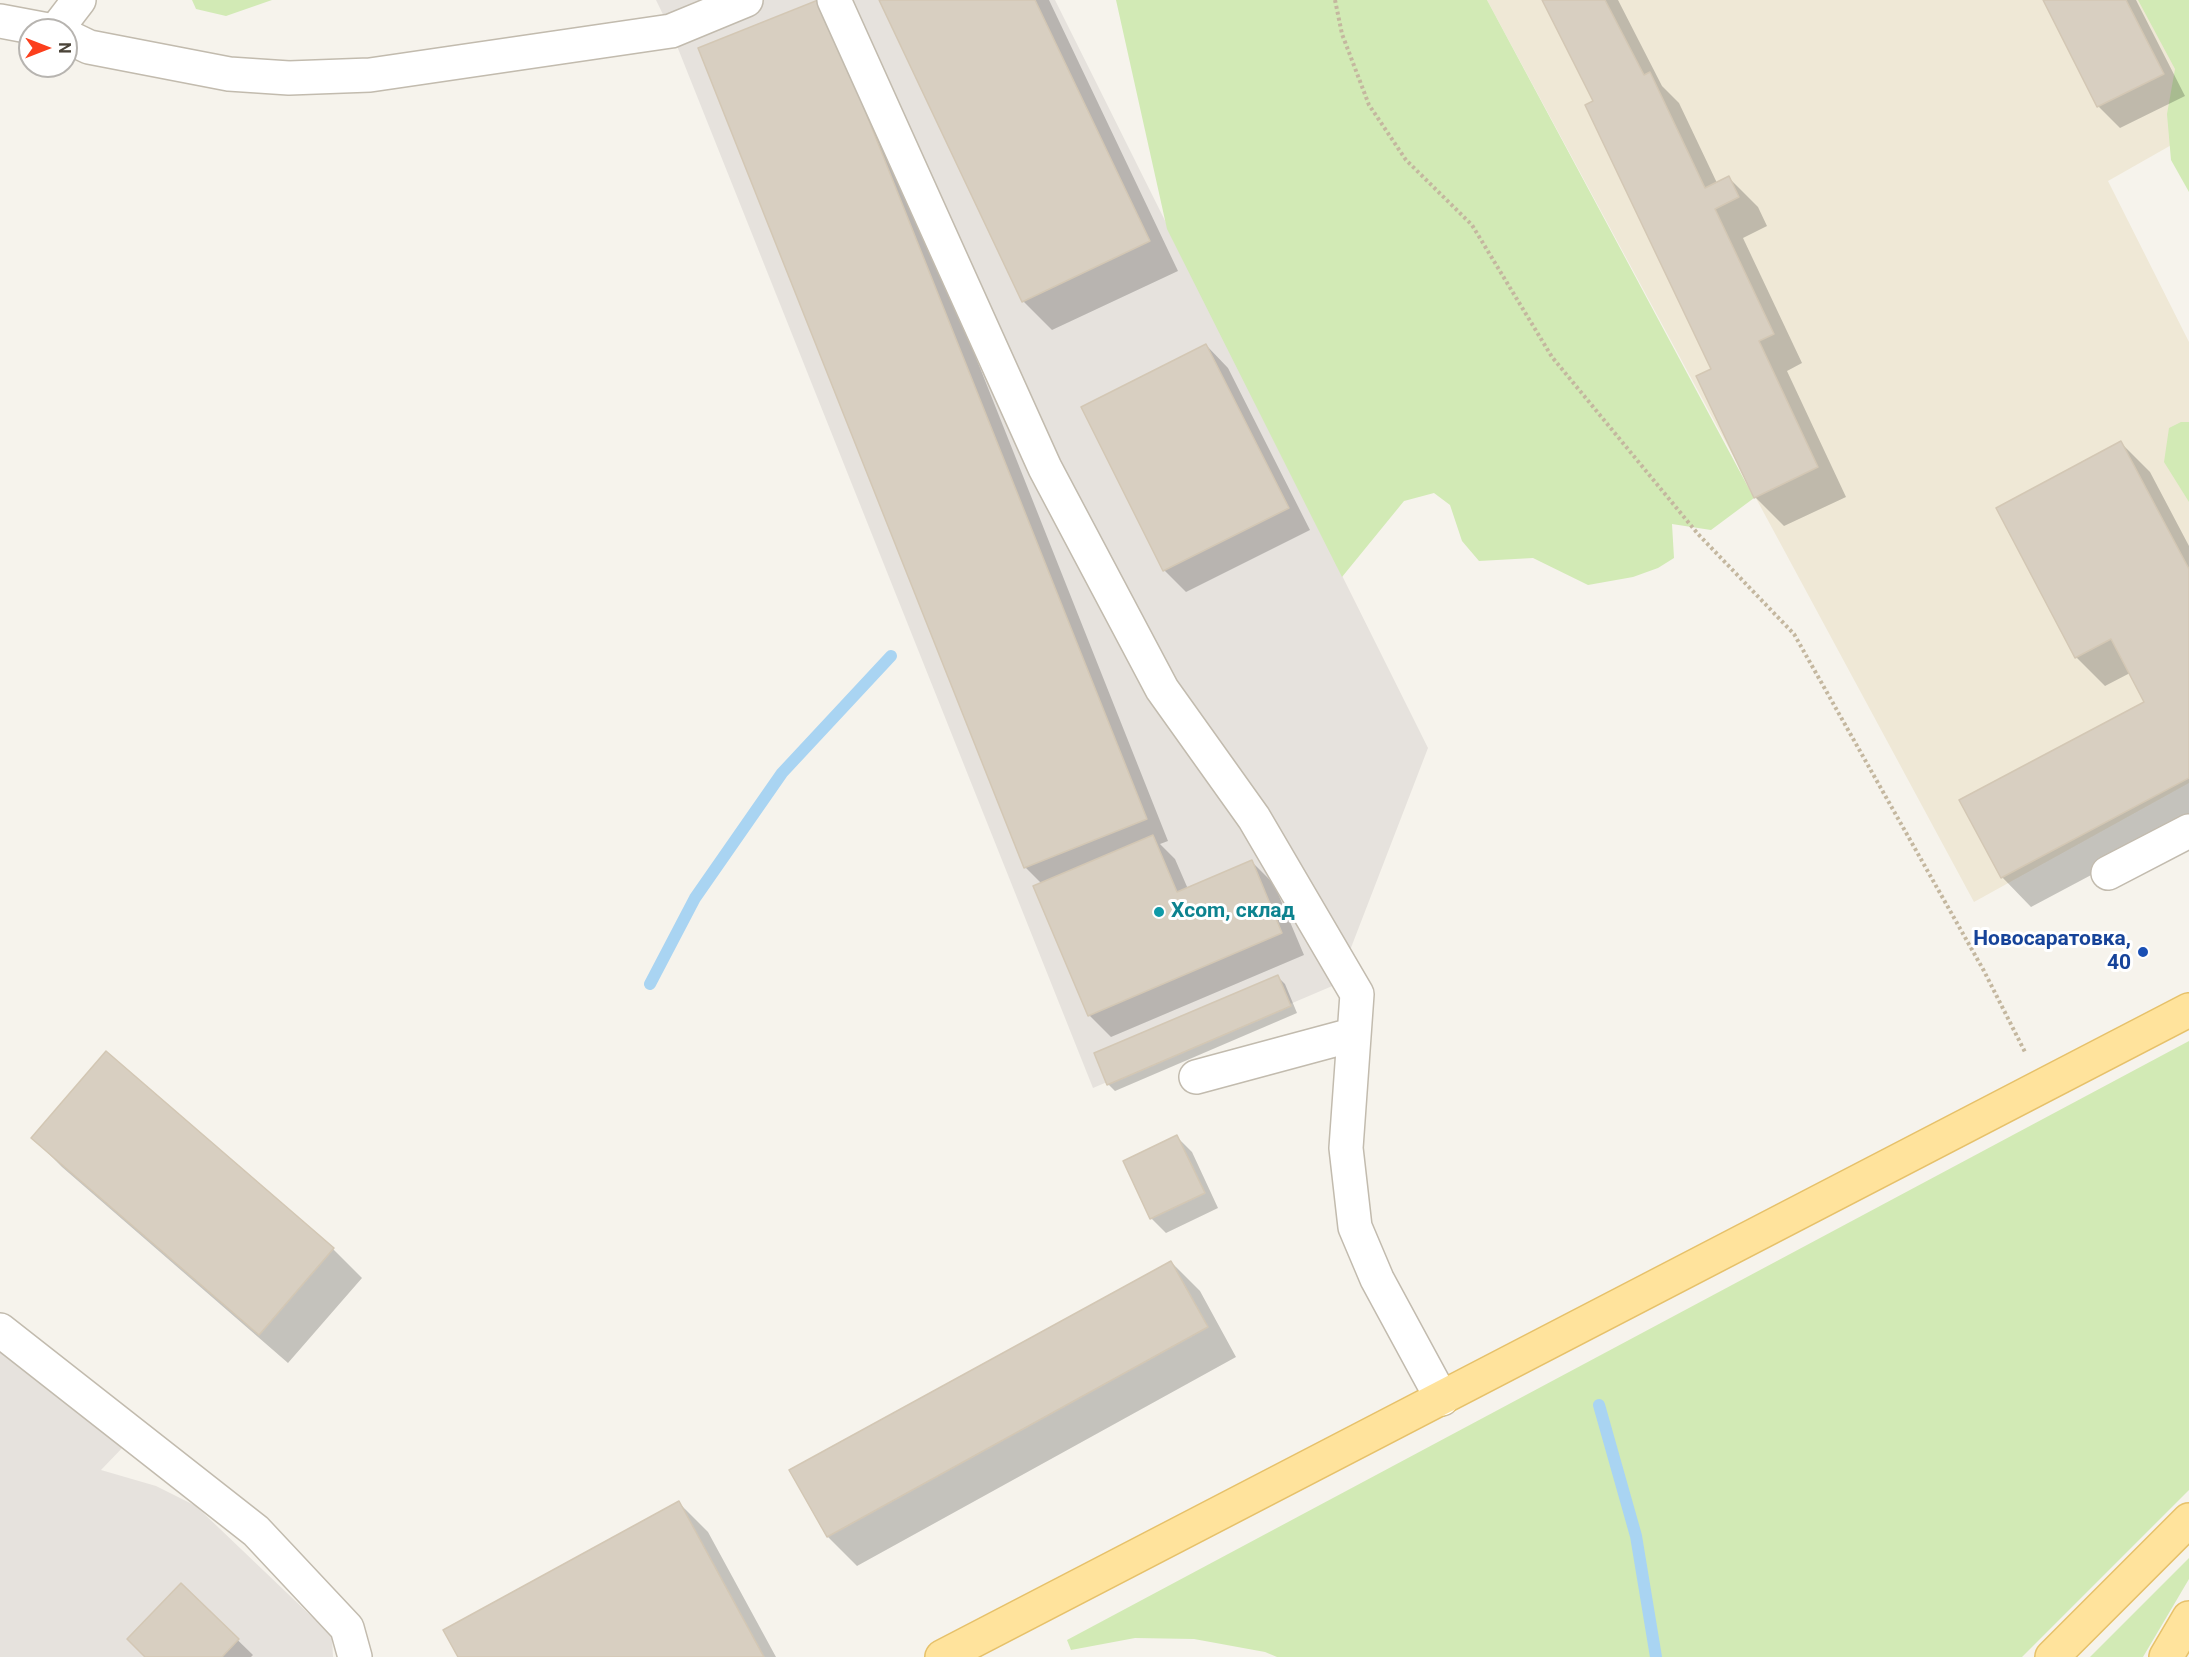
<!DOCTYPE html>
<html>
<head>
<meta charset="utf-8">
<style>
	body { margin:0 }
	#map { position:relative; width:2189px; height:1657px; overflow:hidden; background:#f6f3ec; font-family:Roboto,sans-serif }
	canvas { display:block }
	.north { position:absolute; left:18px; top:18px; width:60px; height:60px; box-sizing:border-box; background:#fff; border:2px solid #b7b4b0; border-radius:50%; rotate:90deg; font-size:16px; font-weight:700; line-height:24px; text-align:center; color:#4b4439 }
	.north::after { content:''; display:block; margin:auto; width:21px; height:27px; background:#fc3f1d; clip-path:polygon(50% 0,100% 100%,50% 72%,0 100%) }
</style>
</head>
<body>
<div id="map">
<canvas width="2189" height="1657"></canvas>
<div class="north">N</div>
</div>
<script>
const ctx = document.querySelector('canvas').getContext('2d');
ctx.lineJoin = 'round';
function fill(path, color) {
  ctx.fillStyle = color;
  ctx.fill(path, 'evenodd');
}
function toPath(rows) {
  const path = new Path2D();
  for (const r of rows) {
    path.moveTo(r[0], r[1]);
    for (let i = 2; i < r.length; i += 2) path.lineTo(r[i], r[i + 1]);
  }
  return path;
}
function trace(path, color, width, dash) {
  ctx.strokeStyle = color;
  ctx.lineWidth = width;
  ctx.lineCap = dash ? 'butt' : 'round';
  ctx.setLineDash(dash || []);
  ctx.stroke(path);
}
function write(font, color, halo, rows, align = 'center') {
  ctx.font = font + ' Roboto,sans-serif';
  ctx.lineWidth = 6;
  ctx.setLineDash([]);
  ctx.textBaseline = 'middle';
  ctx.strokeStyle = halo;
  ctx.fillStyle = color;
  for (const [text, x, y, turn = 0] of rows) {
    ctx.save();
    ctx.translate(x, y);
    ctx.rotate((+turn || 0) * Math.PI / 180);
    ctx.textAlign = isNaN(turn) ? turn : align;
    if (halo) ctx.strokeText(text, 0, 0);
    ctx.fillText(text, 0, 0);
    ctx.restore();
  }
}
fill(toPath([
	[656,0,1055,0,1428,748,1337,984,1093,1088,671,31],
	[0,1341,126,1444,101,1470,156,1486,196,1506,332,1636,333,1657,0,1657]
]), '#e6e2dd');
fill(toPath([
	[1487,0,2189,0,2189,135,2108,181,2189,342,2189,783,1974,902]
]), '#efe8d6');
fill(toPath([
	[192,0,272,0,226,16,196,9],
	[1116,0,1487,0,1754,498,1711,530,1672,524,1674,558,1658,568,1633,577,1588,585,1533,558,1479,561,1462,541,1450,505,1434,493,1404,501,1342,577,1167,229],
	[2138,0,2189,0,2189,192,2171,160,2167,114,2175,69],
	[2181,422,2189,422,2189,502,2164,462,2169,428],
	[2189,1041,2189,1490,2022,1657,1277,1657,1265,1652,1194,1639,1135,1638,1071,1650,1067,1640],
	[2189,1558,2189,1579,2143,1657,2090,1657]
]), '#d2eab5');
fill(toPath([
	[881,0,1049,0,1178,271,1052,330,1023,301],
	[1543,0,1618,0,1662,86,1679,103,1717,183,1729,178,1758,207,1767,226,1743,238,1802,363,1787,371,1846,497,1784,526,1755,497,1713,370,1595,102],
	[2044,0,2136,0,2185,96,2120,128,2098,106],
	[843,23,1168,841,1160,844,1175,859,1188,889,1252,862,1274,884,1304,955,1111,1037,1089,1015,1042,884,1025,867],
	[1206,345,1228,368,1310,530,1186,592,1164,570],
	[2121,443,2150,472,2189,546,2189,823,2031,907,2002,877,2146,703,2130,673,2105,686,2076,657],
	[1278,977,1285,984,1297,1013,1115,1091,1108,1084],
	[106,1053,333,1249,362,1278,288,1363,62,1167,33,1138],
	[1177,1137,1192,1152,1218,1208,1166,1233,1151,1218],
	[1171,1262,1200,1291,1236,1357,857,1566,828,1537],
	[679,1503,708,1532,776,1657,460,1657],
	[181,1585,253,1655,251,1657,147,1657]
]), '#0003');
trace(toPath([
	[650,984,695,898,782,773,891,656],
	[1599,1405,1636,1536,1656,1657]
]), '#a9d4f2', 12);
const building = toPath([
	[818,0,821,0,1147,819,1024,868,698,48,818,0],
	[879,0,1035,0,1150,241,1022,302,879,0],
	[1542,0,1605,0,1644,75,1650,72,1705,188,1729,176,1739,197,1715,209,1774,334,1759,341,1818,467,1754,498,1696,376,1711,369,1585,105,1593,101,1542,0],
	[2043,0,2126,0,2164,74,2097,107,2043,0],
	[1206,344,1289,508,1163,571,1081,407,1206,344],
	[2121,441,2189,569,2189,778,2001,878,1959,800,2144,702,2111,639,2075,658,1996,508,2121,441],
	[1153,835,1177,892,1252,860,1282,933,1088,1016,1033,886,1153,835],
	[1278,975,1291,1006,1107,1085,1094,1053,1278,975],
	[106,1051,334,1248,259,1335,31,1138,106,1051],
	[1177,1135,1205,1193,1150,1219,1123,1161,1177,1135],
	[1171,1261,1208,1327,827,1537,789,1470,1171,1261],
	[679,1501,764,1657,458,1657,443,1630,679,1501],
	[181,1583,239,1639,222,1657,145,1657,127,1639,181,1583]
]);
fill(building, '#d8cfc1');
trace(building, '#d3c7b4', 1.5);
const minor = toPath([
	[834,0,1045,468,1162,689,1254,818,1357,994,1346,1148,1355,1227,1377,1279,1442,1399],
	[0,21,48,30],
	[56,30,79,0],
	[66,36,89,47,229,74,289,78,370,75,671,31,746,0],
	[2108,873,2189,831],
	[1196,1077,1352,1035],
	[0,1330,256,1531,347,1628,355,1657]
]);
const major = toPath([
	[942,1657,2189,1010],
	[2052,1657,2189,1520],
	[2166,1657,2189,1618]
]);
trace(minor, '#c2bbae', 36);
trace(major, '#e6c16a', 36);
trace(toPath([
	[1335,0,1342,34,1369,105,1406,160,1472,225,1552,357,1698,534,1794,634,1984,971,2026,1054]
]), '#c4b79f', 4, [3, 3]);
trace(minor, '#fff', 33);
trace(major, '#ffe39c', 33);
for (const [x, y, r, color] of [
	[1159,912,6,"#0f9aa8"],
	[2143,952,6,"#1a4fb4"]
]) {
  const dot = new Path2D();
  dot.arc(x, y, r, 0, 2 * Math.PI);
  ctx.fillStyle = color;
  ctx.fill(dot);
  trace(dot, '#fff', 2);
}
write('bold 21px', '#0d838f', '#fff', [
	["Xсom, склад",1171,912]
], 'left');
write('bold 21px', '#164399', '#fff', [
	["Новосаратовка,",2131,940],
	["40",2131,964]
], 'right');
</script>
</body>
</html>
